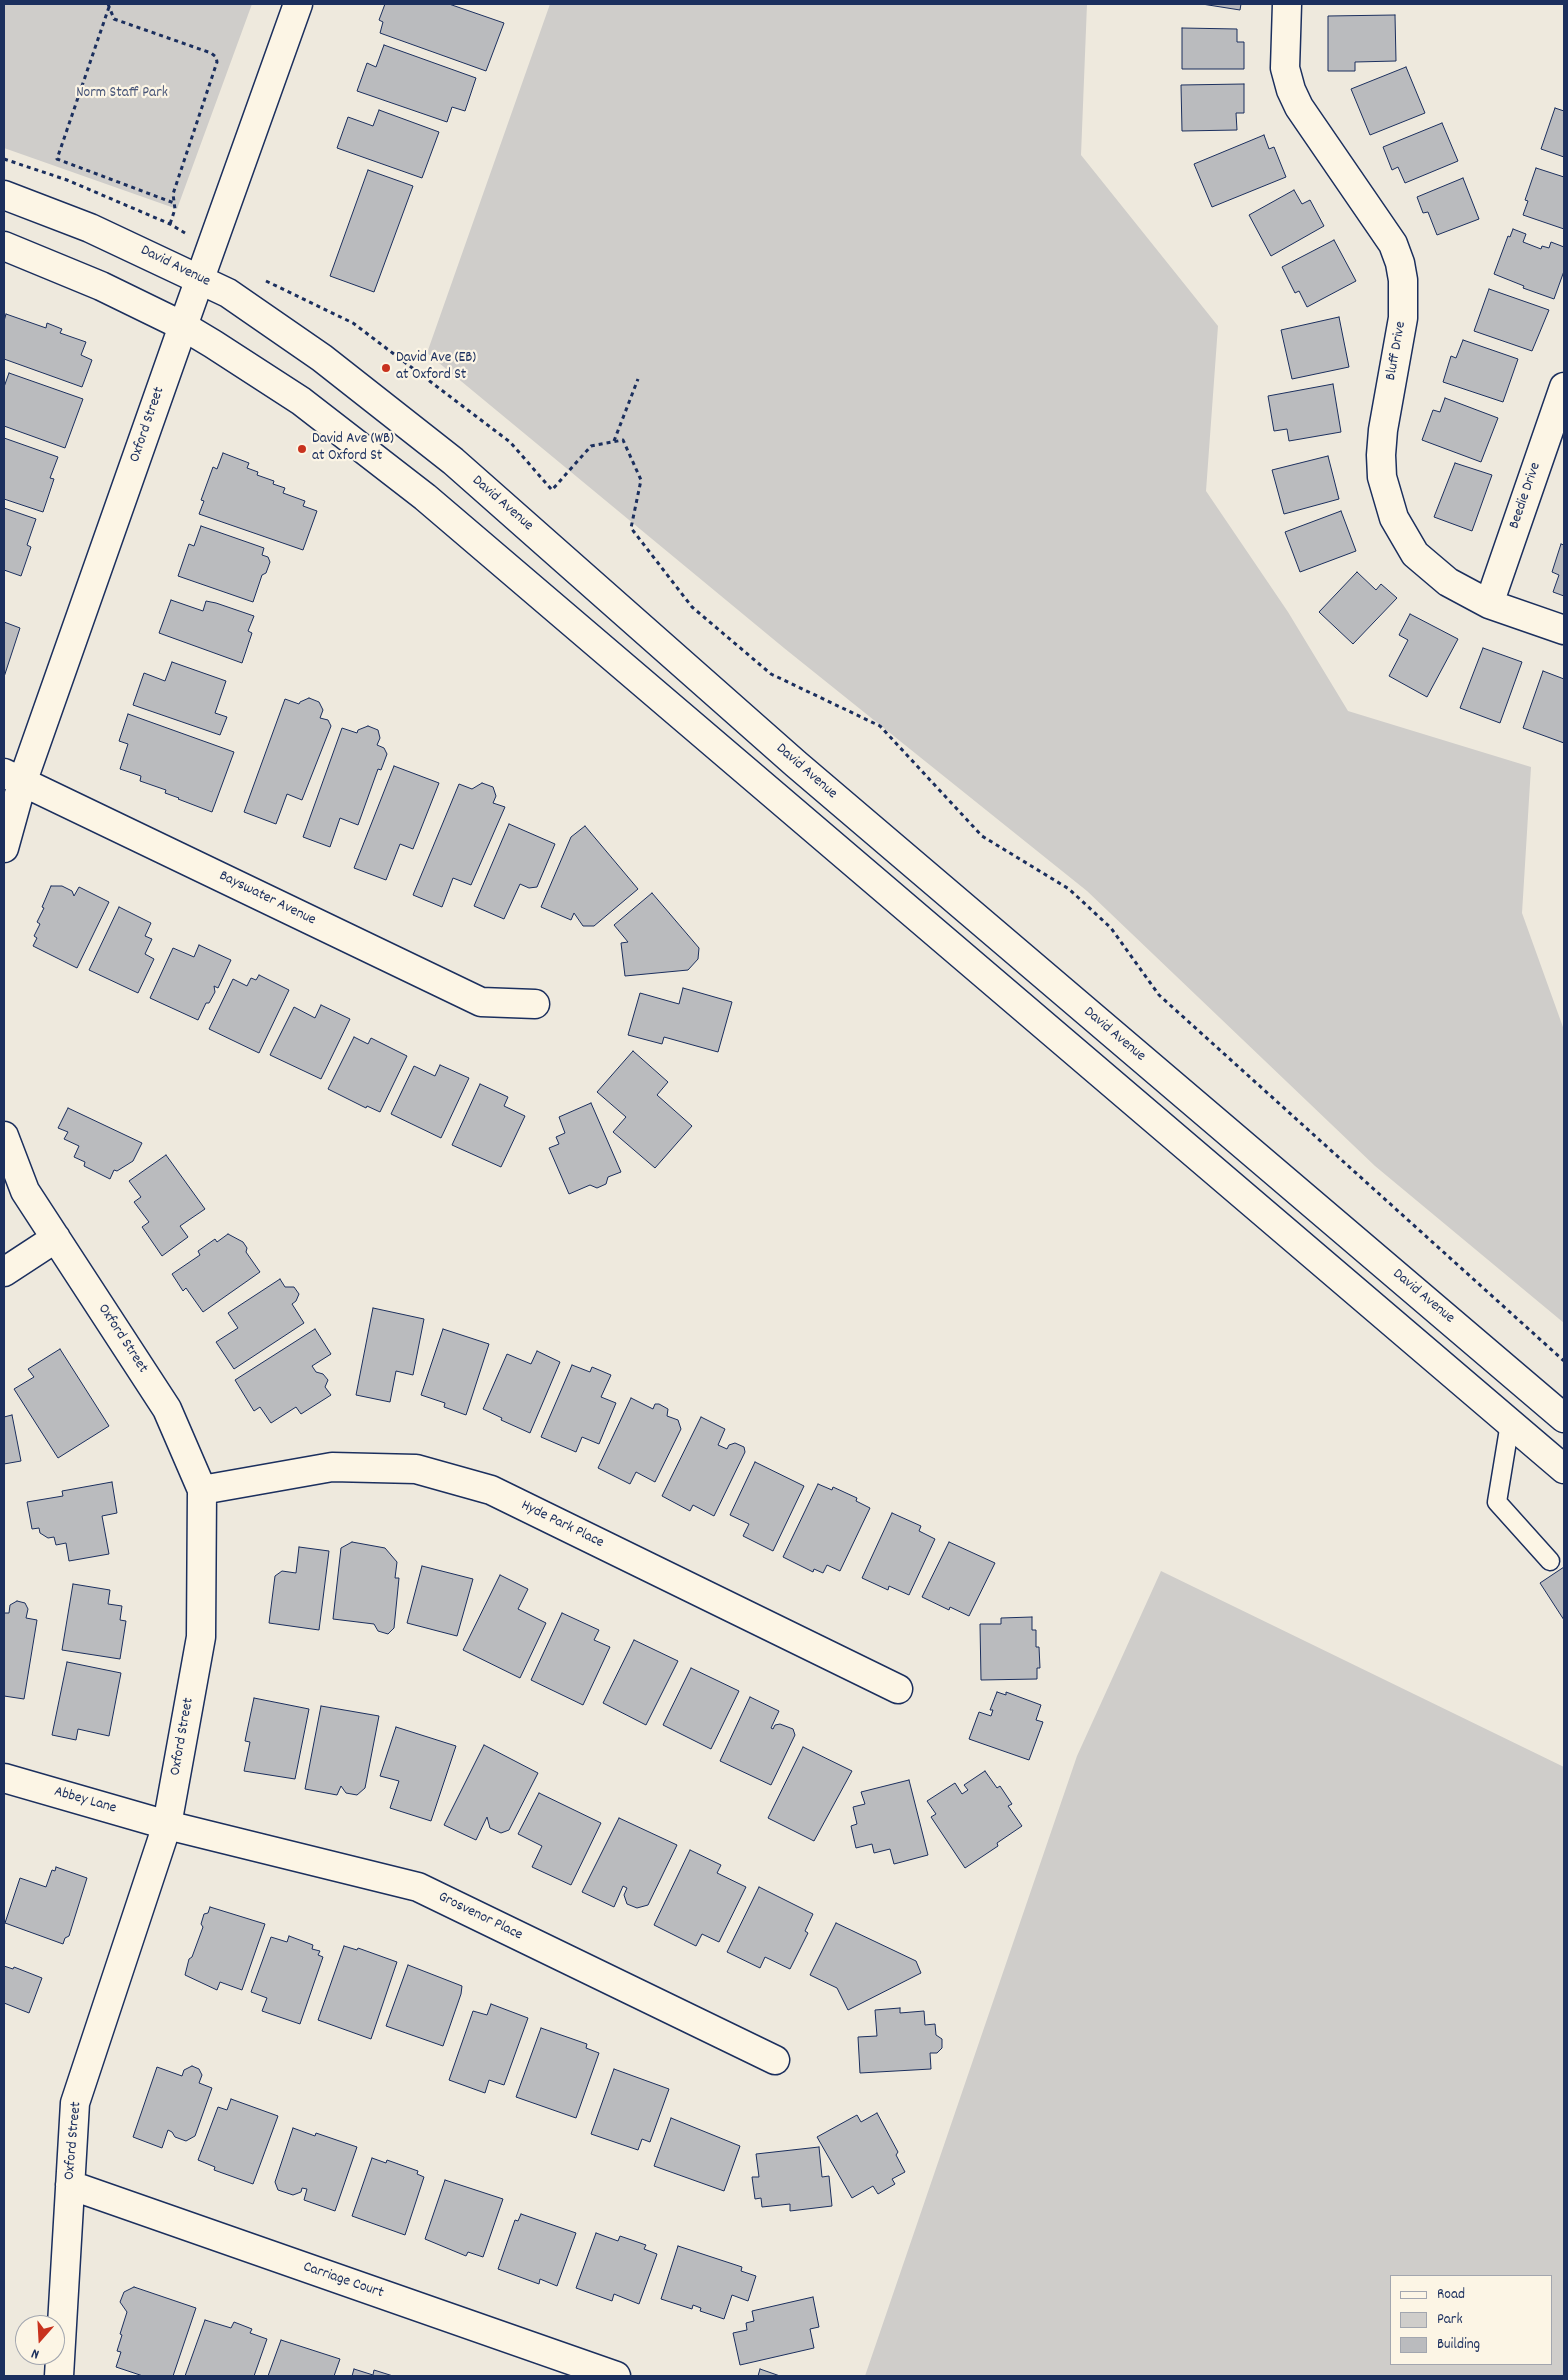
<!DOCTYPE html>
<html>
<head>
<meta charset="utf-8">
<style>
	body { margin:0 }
	#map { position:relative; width:1568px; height:2380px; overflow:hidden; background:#eee9dd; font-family:Dekko,sans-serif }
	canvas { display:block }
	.frame { position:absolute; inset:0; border:5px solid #1b2f5e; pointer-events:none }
	.legend { position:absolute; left:1390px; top:2275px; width:162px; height:90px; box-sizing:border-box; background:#fcf5e5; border:1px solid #a2a6af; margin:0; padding:6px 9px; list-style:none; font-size:15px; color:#1b2f5e }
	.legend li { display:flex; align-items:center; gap:10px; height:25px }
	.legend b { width:25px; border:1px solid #a2a6af }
	.north { position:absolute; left:15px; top:2315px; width:50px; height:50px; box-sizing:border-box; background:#fcf5e5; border:1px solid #a2a6af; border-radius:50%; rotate:199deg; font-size:14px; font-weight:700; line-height:20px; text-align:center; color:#1b2f5e }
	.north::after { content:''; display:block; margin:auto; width:18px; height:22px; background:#c8321e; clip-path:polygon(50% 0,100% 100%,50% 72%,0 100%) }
</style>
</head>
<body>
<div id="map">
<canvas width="1568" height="2380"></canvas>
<div class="frame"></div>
<ul class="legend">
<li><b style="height:6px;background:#fcf5e5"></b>Road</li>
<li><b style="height:14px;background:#cfcdca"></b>Park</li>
<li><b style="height:14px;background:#babbbe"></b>Building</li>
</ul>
<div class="north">N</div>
</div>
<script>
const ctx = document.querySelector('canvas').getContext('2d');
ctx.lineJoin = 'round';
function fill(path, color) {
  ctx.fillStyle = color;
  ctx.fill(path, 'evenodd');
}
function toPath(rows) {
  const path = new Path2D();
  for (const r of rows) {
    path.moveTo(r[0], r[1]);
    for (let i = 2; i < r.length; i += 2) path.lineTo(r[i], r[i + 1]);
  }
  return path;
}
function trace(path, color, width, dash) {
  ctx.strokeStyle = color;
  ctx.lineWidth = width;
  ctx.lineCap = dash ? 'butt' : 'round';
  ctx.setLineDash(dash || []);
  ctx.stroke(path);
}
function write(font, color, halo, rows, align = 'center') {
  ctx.font = font + ' Dekko,sans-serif';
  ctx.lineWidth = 4.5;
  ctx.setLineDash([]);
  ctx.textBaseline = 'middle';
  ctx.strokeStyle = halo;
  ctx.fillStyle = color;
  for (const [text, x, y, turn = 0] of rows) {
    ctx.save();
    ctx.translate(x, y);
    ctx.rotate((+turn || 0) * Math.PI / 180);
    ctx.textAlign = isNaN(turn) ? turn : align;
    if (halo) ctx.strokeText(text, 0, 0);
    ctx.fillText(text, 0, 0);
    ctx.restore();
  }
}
fill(toPath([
	[4,4,252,4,177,209,4,148],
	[550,4,1087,4,1081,155,1218,326,1206,491,1288,612,1348,711,1531,767,1522,913,1564,1030,1564,1323,1375,1166,1087,891,784,648,427,353],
	[1161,1571,1564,1767,1564,2376,865,2376,1077,1756],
	[1552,2276,1552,2364,1392,2364,1392,2276]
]), '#cfcdca');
const building = toPath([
	[385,4,449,4,504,23,486,71,380,33,383,22,379,20,385,4],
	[1202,4,1241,4,1240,10,1202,4],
	[1395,15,1396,61,1355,62,1355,71,1328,71,1328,16,1395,15],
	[1182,28,1237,29,1237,42,1244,42,1244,69,1182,69,1182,28],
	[384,45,476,78,465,111,452,107,447,122,357,91,367,63,376,67,384,45],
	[1406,67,1425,113,1370,135,1351,89,1406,67],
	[1244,84,1244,113,1236,113,1237,130,1182,131,1181,85,1244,84],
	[1555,108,1564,111,1564,157,1541,149,1555,108],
	[379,110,439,132,422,178,337,148,348,117,373,126,379,110],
	[1442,123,1458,161,1405,183,1398,167,1392,170,1383,147,1442,123],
	[1264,135,1269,149,1274,147,1286,177,1212,207,1194,164,1264,135],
	[1536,168,1564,177,1564,229,1523,215,1528,201,1525,200,1536,168],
	[368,170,413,186,374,292,330,276,368,170],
	[1463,178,1479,219,1437,235,1428,212,1423,213,1417,197,1463,178],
	[1294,190,1302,204,1310,200,1324,226,1271,256,1249,215,1294,190],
	[1513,229,1526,234,1523,242,1541,249,1542,246,1549,248,1551,242,1564,247,1564,271,1554,299,1523,288,1524,286,1494,274,1508,236,1510,237,1513,229],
	[1334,240,1356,281,1307,307,1299,291,1295,293,1282,267,1334,240],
	[1489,289,1549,310,1532,351,1474,331,1489,289],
	[6,314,46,328,47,323,62,329,60,333,86,342,81,355,92,360,82,387,4,359,4,321,6,314],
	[1339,317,1349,367,1292,379,1281,330,1339,317],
	[1463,340,1518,359,1503,402,1443,382,1451,356,1456,358,1463,340],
	[9,373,83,399,65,448,4,426,4,387,9,373],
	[1333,384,1341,432,1289,441,1287,429,1274,431,1268,396,1333,384],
	[1445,398,1498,418,1481,462,1422,440,1433,410,1440,412,1445,398],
	[4,438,58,457,50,478,54,479,43,512,4,499,4,438],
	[223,453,249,463,247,468,258,472,257,475,274,481,273,484,285,488,283,493,305,501,303,506,317,511,303,550,199,514,204,501,201,500,213,467,217,469,223,453],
	[1328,456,1339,499,1284,514,1272,470,1328,456],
	[1455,463,1492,475,1472,531,1434,517,1455,463],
	[4,508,36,519,27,545,31,547,21,576,4,570,4,508],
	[1341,511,1356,551,1300,572,1285,532,1341,511],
	[201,526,264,548,262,555,268,557,270,562,266,573,262,575,253,602,178,576,189,544,194,546,201,526],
	[1561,544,1564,545,1564,596,1553,592,1559,575,1552,572,1561,544],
	[1357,572,1376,590,1381,584,1397,598,1353,644,1319,612,1357,572],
	[171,600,203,611,206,601,216,603,254,616,248,631,252,633,242,663,159,633,171,600],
	[1410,614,1458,639,1427,697,1389,676,1408,640,1399,635,1410,614],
	[4,622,20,628,4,677,4,622],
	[1483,648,1522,662,1500,723,1460,708,1483,648],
	[172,662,226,681,215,713,227,717,220,735,133,705,144,673,165,681,172,662],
	[1543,671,1564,679,1564,743,1523,728,1543,671],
	[309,698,319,702,323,710,320,718,328,720,331,726,302,800,287,794,276,824,244,812,285,699,299,704,300,702,309,698],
	[128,714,234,752,212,812,178,799,179,798,165,793,166,790,140,781,141,776,120,769,128,744,119,741,128,714],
	[368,726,378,730,380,738,377,745,384,748,387,754,381,770,378,769,358,825,340,818,330,847,303,837,342,728,357,733,358,730,368,726],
	[394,766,439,783,413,849,400,844,386,880,354,868,394,766],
	[482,783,493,787,496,796,493,803,505,807,471,885,453,878,442,907,413,895,459,784,472,789,482,783],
	[509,824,555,844,537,887,529,888,520,884,504,919,474,906,509,824],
	[585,826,638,889,594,926,583,926,574,913,571,920,541,907,571,837,585,826],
	[51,886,62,886,72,891,74,896,79,887,109,902,77,968,33,946,37,938,34,936,40,924,37,922,44,908,42,907,51,886],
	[652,893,699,948,698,959,688,970,625,976,621,943,628,942,614,925,652,893],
	[119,907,151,923,145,936,152,939,145,954,154,959,138,993,89,970,119,907],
	[199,945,231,960,218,988,214,986,215,992,209,1003,206,1003,198,1020,150,998,173,948,194,957,199,945],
	[259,975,289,990,259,1053,209,1029,233,979,247,986,251,978,256,980,259,975],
	[683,988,732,1002,718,1052,664,1037,662,1044,628,1035,640,993,679,1004,683,988],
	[321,1005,350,1019,321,1079,270,1055,294,1007,315,1018,321,1005],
	[354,1037,368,1044,371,1038,407,1056,380,1112,367,1106,366,1108,328,1089,354,1037],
	[633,1051,668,1082,657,1095,692,1126,655,1168,613,1132,626,1117,597,1092,633,1051],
	[440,1065,469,1078,441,1138,391,1114,414,1066,435,1076,440,1065],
	[480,1084,508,1097,504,1106,525,1116,501,1167,452,1145,480,1084],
	[591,1103,621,1172,608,1177,606,1184,597,1188,590,1185,569,1194,549,1148,559,1144,556,1137,565,1133,559,1117,591,1103],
	[68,1108,142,1143,133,1161,117,1171,114,1170,110,1179,84,1166,85,1162,74,1157,79,1146,64,1139,68,1132,58,1128,68,1108],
	[166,1155,205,1209,180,1226,188,1237,162,1256,142,1227,149,1222,134,1202,141,1197,129,1181,166,1155],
	[228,1234,243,1242,247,1248,246,1252,260,1272,203,1312,186,1288,183,1291,172,1274,200,1255,198,1251,215,1239,217,1242,228,1234],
	[280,1279,285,1287,294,1287,299,1294,296,1301,292,1304,304,1323,234,1369,216,1342,238,1328,228,1313,280,1279],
	[373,1308,424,1319,413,1375,396,1371,390,1402,356,1395,373,1308],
	[315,1329,331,1354,312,1366,316,1372,323,1374,328,1380,325,1387,331,1395,301,1414,296,1407,271,1423,260,1407,254,1411,235,1380,315,1329],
	[443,1329,489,1344,466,1415,444,1407,445,1403,421,1395,443,1329],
	[60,1349,109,1426,58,1458,14,1389,34,1377,28,1369,60,1349],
	[537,1351,560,1362,530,1433,501,1420,502,1418,483,1409,507,1354,531,1364,537,1351],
	[572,1365,590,1372,592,1367,611,1375,601,1397,616,1403,599,1444,582,1437,576,1452,541,1437,572,1365],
	[631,1398,653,1409,655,1404,659,1404,668,1409,667,1416,678,1420,681,1429,655,1482,636,1472,630,1484,598,1468,631,1398],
	[12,1415,21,1461,4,1464,4,1417,12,1415],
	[701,1417,725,1429,718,1445,727,1449,729,1445,735,1443,744,1447,745,1452,714,1516,693,1505,690,1511,662,1496,701,1417],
	[755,1462,804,1486,773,1551,743,1536,749,1524,730,1515,755,1462],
	[112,1482,117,1513,102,1516,109,1554,69,1561,66,1543,56,1545,54,1537,48,1538,40,1533,39,1528,32,1529,27,1502,63,1496,62,1491,112,1482],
	[818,1484,832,1490,833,1487,857,1498,856,1501,870,1508,840,1571,827,1565,823,1573,814,1569,813,1572,783,1557,818,1484],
	[892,1513,921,1526,919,1531,935,1539,909,1595,889,1586,888,1590,862,1578,892,1513],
	[352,1542,385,1548,397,1562,395,1578,399,1578,394,1628,388,1634,378,1631,374,1624,333,1619,341,1548,352,1542],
	[949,1542,995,1563,969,1616,950,1607,949,1610,922,1597,949,1542],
	[299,1547,329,1551,319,1630,269,1623,275,1576,282,1571,296,1573,299,1547],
	[422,1566,473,1579,457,1636,407,1623,422,1566],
	[1564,1567,1564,1620,1540,1583,1564,1567],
	[500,1575,528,1589,518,1609,546,1623,520,1678,463,1650,500,1575],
	[73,1584,110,1590,108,1604,122,1606,120,1620,126,1621,120,1659,62,1650,73,1584],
	[17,1601,25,1603,28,1609,26,1618,37,1620,24,1699,4,1696,4,1613,9,1613,10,1605,17,1601],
	[562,1613,599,1630,594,1640,610,1647,583,1705,531,1680,562,1613],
	[1032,1617,1032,1630,1036,1630,1036,1647,1039,1647,1040,1668,1037,1668,1037,1679,981,1680,980,1624,1001,1624,1001,1618,1032,1617],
	[634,1640,678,1661,646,1725,603,1703,634,1640],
	[67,1662,121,1673,109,1736,78,1729,76,1740,52,1735,67,1662],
	[691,1668,739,1691,711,1749,663,1725,691,1668],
	[997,1692,1006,1695,1006,1692,1041,1705,1036,1720,1043,1722,1029,1760,969,1739,979,1712,991,1716,993,1710,990,1710,997,1692],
	[750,1697,779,1711,771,1728,773,1729,775,1725,780,1724,793,1729,795,1735,771,1785,720,1761,750,1697],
	[254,1698,309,1709,295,1779,244,1771,250,1742,245,1741,254,1698],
	[321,1706,379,1716,365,1788,357,1795,346,1793,341,1786,337,1795,305,1789,321,1706],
	[396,1727,456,1746,431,1821,390,1808,399,1781,380,1776,396,1727],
	[484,1745,538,1773,509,1830,501,1833,490,1828,487,1817,476,1840,444,1825,484,1745],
	[803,1747,852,1771,814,1841,768,1818,803,1747],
	[985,1771,997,1788,1000,1786,1012,1804,1008,1806,1022,1826,997,1843,998,1846,965,1868,931,1817,936,1814,927,1801,955,1783,962,1794,968,1790,964,1785,985,1771],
	[909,1780,928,1855,894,1864,890,1849,874,1853,872,1844,856,1848,851,1826,857,1824,853,1807,865,1804,861,1792,909,1780],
	[539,1793,601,1823,571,1885,532,1867,542,1846,518,1834,539,1793],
	[619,1818,677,1845,648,1905,637,1908,627,1904,624,1895,627,1888,623,1886,614,1907,582,1892,619,1818],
	[690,1850,721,1865,717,1873,746,1887,719,1942,702,1934,696,1946,654,1925,690,1850],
	[56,1867,87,1878,69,1936,65,1938,63,1944,5,1923,20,1878,46,1887,52,1870,55,1871,56,1867],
	[759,1887,813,1914,805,1931,808,1933,790,1969,765,1957,760,1968,727,1952,759,1887],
	[210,1907,265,1924,242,1990,220,1982,217,1990,185,1975,189,1959,192,1957,203,1927,201,1924,204,1914,208,1913,210,1907],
	[836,1923,916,1961,921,1973,848,2010,837,1988,810,1975,836,1923],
	[289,1936,313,1945,312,1949,320,1951,318,1955,323,1957,300,2024,262,2011,267,1998,251,1992,271,1937,287,1942,289,1936],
	[344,1946,357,1950,358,1948,397,1962,371,2039,318,2020,344,1946],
	[408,1965,462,1986,461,1994,443,2046,386,2026,408,1965],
	[4,1966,13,1969,14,1967,42,1978,29,2013,4,2003,4,1966],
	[491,2004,528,2018,504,2085,489,2080,485,2093,449,2080,473,2011,487,2015,491,2004],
	[900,2008,900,2013,924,2011,925,2025,935,2024,936,2035,942,2039,942,2048,937,2053,930,2053,931,2069,860,2073,858,2037,877,2036,875,2010,900,2008],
	[541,2028,587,2044,586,2048,599,2053,576,2118,516,2097,541,2028],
	[192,2066,199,2069,202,2075,199,2083,212,2088,195,2136,186,2141,175,2137,172,2132,168,2130,162,2148,133,2137,157,2067,182,2076,184,2070,192,2066],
	[614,2069,669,2089,650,2142,642,2139,638,2150,591,2134,614,2069],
	[231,2099,278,2116,253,2184,214,2170,215,2167,198,2160,218,2107,227,2110,231,2099],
	[877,2113,898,2152,896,2155,905,2172,892,2179,895,2184,878,2194,873,2186,852,2198,817,2137,857,2115,861,2122,877,2113],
	[671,2118,740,2146,724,2191,654,2166,671,2118],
	[293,2128,315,2136,316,2133,357,2147,335,2211,304,2200,307,2189,302,2188,301,2192,293,2195,278,2190,275,2182,293,2128],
	[819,2147,822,2177,829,2176,832,2206,790,2211,790,2204,762,2207,761,2198,755,2199,752,2177,759,2177,756,2154,819,2147],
	[372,2158,386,2163,387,2160,418,2171,417,2174,424,2177,405,2235,352,2216,372,2158],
	[445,2180,503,2199,483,2257,468,2252,466,2256,425,2239,445,2180],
	[521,2214,576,2233,557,2286,540,2279,539,2284,498,2269,515,2220,518,2221,521,2214],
	[596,2233,618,2241,620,2236,646,2245,644,2249,657,2254,639,2304,614,2294,612,2301,576,2288,596,2233],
	[678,2246,742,2267,741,2271,756,2276,748,2301,732,2295,724,2319,700,2311,701,2308,693,2305,692,2309,661,2299,678,2246],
	[134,2287,196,2308,173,2376,143,2376,116,2367,121,2352,117,2351,122,2335,120,2334,127,2312,120,2302,124,2292,134,2287],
	[813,2297,819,2327,810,2329,814,2348,740,2365,733,2333,747,2330,746,2323,754,2321,752,2311,813,2297],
	[205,2320,231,2328,234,2322,252,2329,250,2333,267,2339,254,2376,185,2376,205,2320],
	[281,2340,340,2359,334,2376,268,2376,281,2340],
	[354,2369,373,2375,374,2370,393,2376,352,2376,354,2369],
	[760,2369,780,2376,758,2376,760,2369]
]);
fill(building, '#babbbe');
trace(building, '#1b2f5e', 1);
const service = toPath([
	[1510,1423,1497,1502,1550,1561]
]);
const minor = toPath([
	[1287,4,1285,68,1291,90,1299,107,1393,244,1400,263,1403,280,1403,318,1383,430,1381,455,1382,477,1394,518,1415,554,1448,582,1489,604,1564,630],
	[1489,604,1564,387],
	[4,773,481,1002,535,1004],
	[4,848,22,783,183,326],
	[4,1136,25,1191,167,1409,202,1490,201,1637,167,1825,75,2103,59,2376],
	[4,1272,56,1238],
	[202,1490,332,1467,416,1469,491,1490,898,1689],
	[4,1778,167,1825,418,1887,775,2060],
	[70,2185,616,2376]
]);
const tertiary = toPath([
	[183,326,298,4]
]);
const secondary = toPath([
	[4,195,90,228,228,293,322,358,453,461,796,764,1564,1418],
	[4,246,101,286,183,326,213,344,301,401,425,497,1564,1469]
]);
trace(service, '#1b2f5e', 21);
trace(minor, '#1b2f5e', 31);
trace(tertiary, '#1b2f5e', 31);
trace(secondary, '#1b2f5e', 31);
trace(toPath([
	[108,4,114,19,211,53,216,57,217,62,173,194,175,209,170,224],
	[109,7,57,159,174,203],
	[4,159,67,180,170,224,185,233],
	[266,281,353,323,510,442,552,490,591,446,623,440,641,480,631,528,692,607,771,674,880,726,982,836,1069,889,1111,928,1159,995,1564,1361],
	[614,441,638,379]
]), '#1b2f5e', 3, [4, 4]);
trace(service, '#fcf5e5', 18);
trace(minor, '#fcf5e5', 28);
trace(tertiary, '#fcf5e5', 28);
trace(secondary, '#fcf5e5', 28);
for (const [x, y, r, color] of [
	[386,368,5,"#c8321e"],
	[302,449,5,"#c8321e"]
]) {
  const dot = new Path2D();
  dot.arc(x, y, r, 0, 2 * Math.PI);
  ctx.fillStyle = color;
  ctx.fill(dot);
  trace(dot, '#fcf5e5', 2);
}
write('15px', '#485679', '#fcf5e5', [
	["Norm Staff Park",122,94]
]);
write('15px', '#1b2f5e', '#fcf5e5', [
	["David Avenue",175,267,26],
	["Bluff Drive",1397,351,-80],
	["Oxford Street",148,425,-71],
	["Beedie Drive",1526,496,-71],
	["David Avenue",502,504,41],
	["David Avenue",806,772,41],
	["Bayswater Avenue",267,899,26],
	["David Avenue",1114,1035,40],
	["David Avenue",1423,1297,40],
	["Oxford Street",122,1339,57],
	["Hyde Park Place",562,1525,26],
	["Oxford Street",183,1737,-80],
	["Abbey Lane",85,1801,16],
	["Grosvenor Place",480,1917,26],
	["Oxford Street",74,2141,-85],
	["Carriage Court",343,2281,19]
]);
write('15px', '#1b2f5e', '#fcf5e5', [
	["David Ave (EB)",396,359],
	["at Oxford St",396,376],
	["David Ave (WB)",312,440],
	["at Oxford St",312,457]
], 'left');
</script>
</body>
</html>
